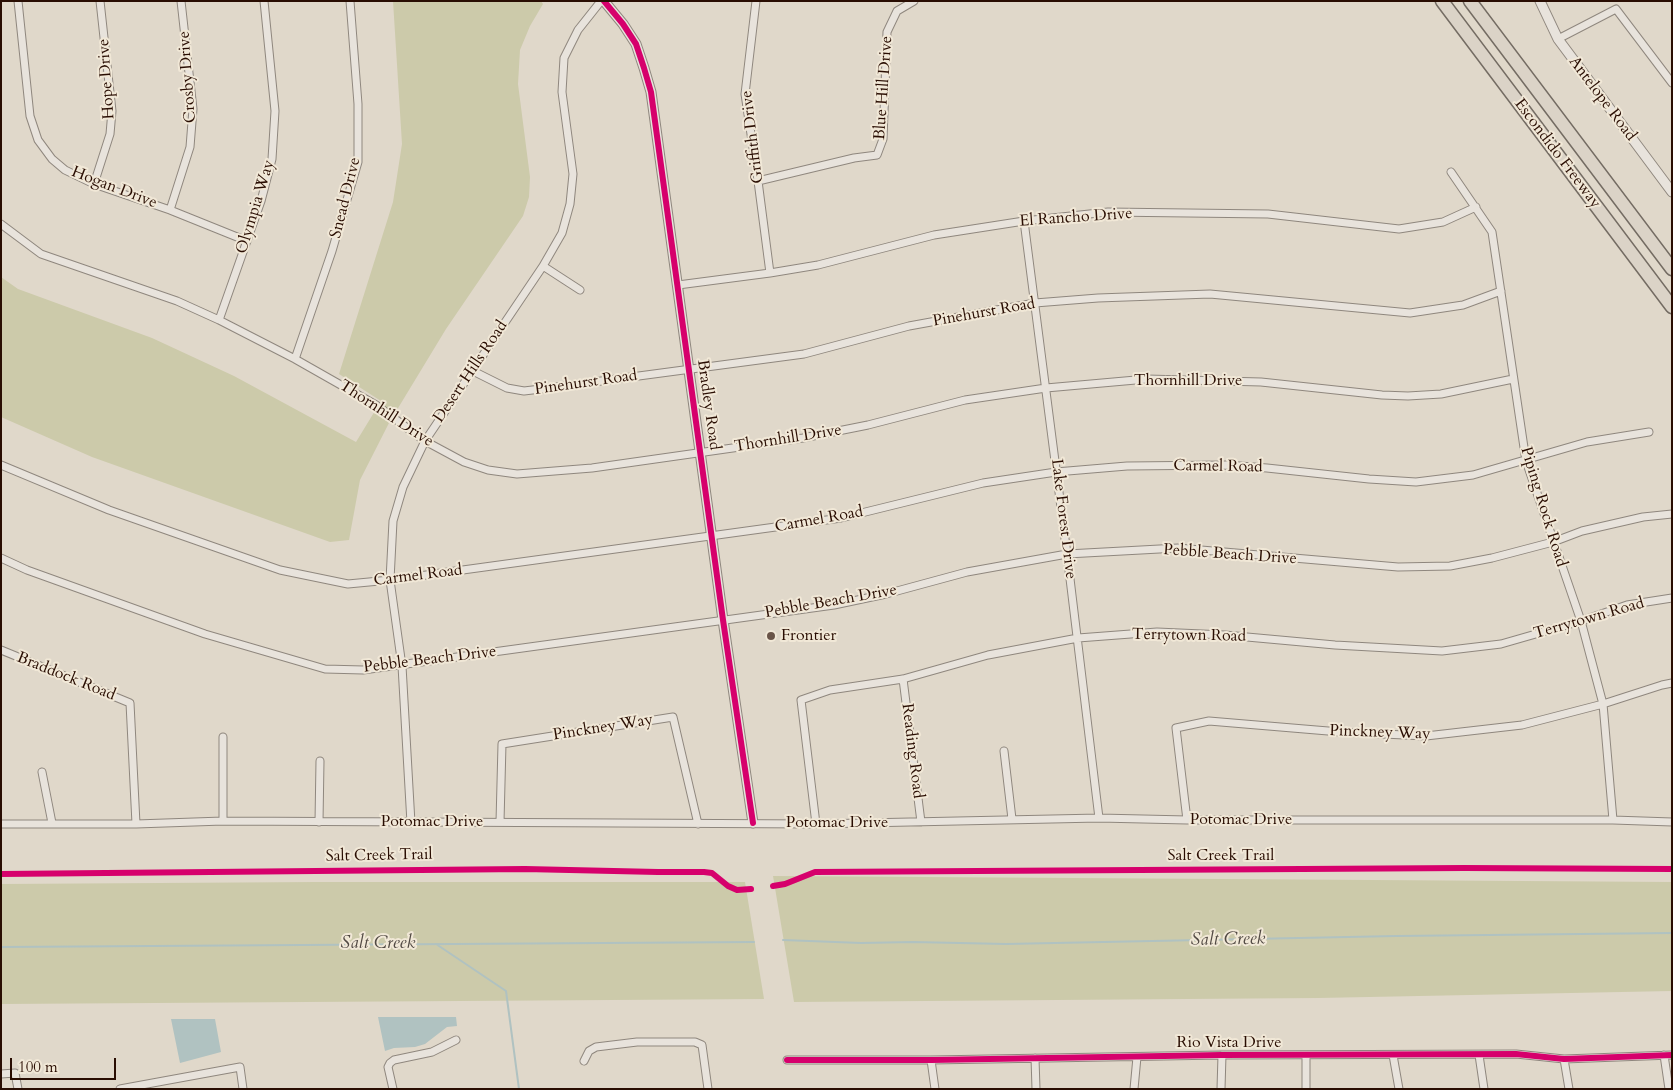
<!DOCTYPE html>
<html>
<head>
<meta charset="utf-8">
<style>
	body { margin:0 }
	#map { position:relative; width:1673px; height:1090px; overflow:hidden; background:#e0d8ca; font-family:Cardo,serif }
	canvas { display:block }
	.frame { position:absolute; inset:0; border:2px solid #290d02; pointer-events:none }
	.scale { position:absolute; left:10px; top:1058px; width:106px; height:22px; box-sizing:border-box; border:2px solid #290d02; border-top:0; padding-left:6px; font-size:15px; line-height:18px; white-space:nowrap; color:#290d02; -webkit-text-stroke:4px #f1e8d7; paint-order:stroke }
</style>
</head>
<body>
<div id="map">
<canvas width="1673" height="1090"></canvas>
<div class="frame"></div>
<div class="scale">100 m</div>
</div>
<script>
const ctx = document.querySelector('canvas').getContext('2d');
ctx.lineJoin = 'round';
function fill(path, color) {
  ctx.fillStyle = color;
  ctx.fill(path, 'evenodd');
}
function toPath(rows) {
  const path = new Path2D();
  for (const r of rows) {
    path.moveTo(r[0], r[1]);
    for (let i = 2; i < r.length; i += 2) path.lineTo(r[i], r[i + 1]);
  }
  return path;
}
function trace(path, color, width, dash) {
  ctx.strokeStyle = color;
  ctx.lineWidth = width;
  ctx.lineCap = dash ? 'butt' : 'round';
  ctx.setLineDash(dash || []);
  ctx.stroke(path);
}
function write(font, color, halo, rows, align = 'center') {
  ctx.font = font + ' Cardo,serif';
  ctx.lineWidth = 4;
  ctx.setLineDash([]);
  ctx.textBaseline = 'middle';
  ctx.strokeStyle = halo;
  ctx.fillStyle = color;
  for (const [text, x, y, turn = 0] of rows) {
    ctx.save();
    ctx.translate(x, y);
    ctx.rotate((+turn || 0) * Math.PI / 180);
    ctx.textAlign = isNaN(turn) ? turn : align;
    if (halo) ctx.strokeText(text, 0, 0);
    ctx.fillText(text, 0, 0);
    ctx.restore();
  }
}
fill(toPath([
	[393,1,541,1,543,4,530,26,520,50,518,84,530,177,529,197,523,216,446,329,389,423,360,480,349,540,330,542,92,457,1,417,1,277,18,289,152,338,234,376,356,442,381,401,339,374,393,202,402,144],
	[773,876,1672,882,1672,991,1318,998,794,1002],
	[317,882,745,882,764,999,1,1004,1,884]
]), '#cccaaa');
fill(toPath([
	[378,1017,456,1017,457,1026,447,1027,425,1044,415,1047,394,1048,385,1051],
	[171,1019,215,1019,221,1052,180,1063]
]), '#b0c2c1');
trace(toPath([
	[783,940,861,943,913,942,1006,944,1396,936,1672,933],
	[436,944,506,991,519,1089],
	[1,947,754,942]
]), '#b0c2c1', 2);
const minor = toPath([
	[18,1,30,116,38,140,52,159,65,170,94,184,170,210,247,241],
	[756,1,745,94,758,181,770,273],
	[1558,39,1616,9,1672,83],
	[1451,172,1492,232,1526,461,1581,621,1603,704,1613,820],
	[758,181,854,158,877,155,883,139,887,32,897,11,914,1],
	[94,184,110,134,112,111,100,1],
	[170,210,190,147,193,109,181,1],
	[1024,221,1067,554,1099,818],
	[1,224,41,254,177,301,219,320,295,359,376,405,425,441,464,462,488,470,517,474,592,468,803,438,868,425,965,400,1046,388,1147,379,1261,382,1382,395,1408,396,1441,394,1513,379],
	[543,266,580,290],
	[678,285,770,273,818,265,934,235,1024,221,1108,212,1268,214,1399,229,1443,222,1476,207],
	[219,320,261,201,272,159,275,111,264,1],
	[295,359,332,251,358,162,358,104,350,1],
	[473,371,507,388,524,391,541,389,804,354,909,326,953,318,1035,303,1098,298,1210,294,1410,313,1463,305,1501,291],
	[1,465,109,510,280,570,348,584,390,580,841,518,983,483,1056,472,1127,466,1226,465,1267,468,1369,479,1416,482,1473,475,1587,442,1649,432],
	[1,558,27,570,205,634,325,669,363,670,834,605,886,594,967,572,1067,554,1178,548,1398,567,1450,566,1492,558,1553,542,1582,531,1643,517,1672,514],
	[1,650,130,703,136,824],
	[903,679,921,822],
	[223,737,223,821],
	[1004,751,1012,819],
	[42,772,52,823],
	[1187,820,1176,728,1209,721,1340,732,1426,736,1522,725,1603,704,1662,685,1672,683],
	[319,822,320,761],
	[500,822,502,744,673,717,698,824],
	[411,823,402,666,390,580,393,521,403,487,425,441,543,266,562,233,570,204,573,174,562,92,564,58,578,30,601,1],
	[1,824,136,824,223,821,816,824,1099,818,1187,820,1613,820,1672,822],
	[816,824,801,700,830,690,903,679,988,655,1078,638,1157,632,1225,635,1335,645,1442,651,1501,644,1581,621,1627,605,1672,598],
	[1393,1055,1399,1089],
	[1479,1055,1484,1089],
	[1664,1055,1669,1089],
	[1306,1056,1306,1089],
	[1035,1058,1036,1089],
	[1564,1059,1569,1089],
	[787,1060,931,1060,1222,1055,1516,1054,1564,1059,1672,1055],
	[931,1060,935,1089],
	[584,1061,589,1051,596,1047,637,1042,695,1042,702,1045,708,1089],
	[1,1074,15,1073,18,1089],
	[120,1089,240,1067,243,1089],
	[393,1089,388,1067,390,1063,394,1060,432,1052,456,1040],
	[1134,1089,1137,1057],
	[1221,1089,1222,1055]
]);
const tertiary = toPath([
	[604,1,623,24,636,44,644,68,651,92,723,620,753,823],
	[1540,1,1558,39,1672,192]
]);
const motorway = toPath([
	[1442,1,1672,307],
	[1470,1,1672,269]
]);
trace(minor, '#8f877e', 9);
trace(tertiary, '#8f877e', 11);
trace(motorway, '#746c63', 15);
trace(minor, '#e8e3dc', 7);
trace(tertiary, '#e8e3dc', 9);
trace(motorway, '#dbd3c7', 12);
trace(toPath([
	[604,1,623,24,636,44,644,68,651,92,723,620,753,823],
	[1,874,525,869,658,872,704,872,712,873,728,886,737,890,751,889],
	[773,886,785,884,815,872,1464,868,1672,869],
	[787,1060,931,1060,1222,1055,1516,1054,1564,1059,1672,1055]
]), '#d6006c', 6);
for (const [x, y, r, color] of [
	[771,636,5,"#695448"]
]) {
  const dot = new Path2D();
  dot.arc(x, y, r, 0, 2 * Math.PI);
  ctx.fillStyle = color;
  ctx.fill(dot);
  trace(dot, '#f1e8d7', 2);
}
write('16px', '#290d02', '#f1e8d7', [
	["Crosby Drive",188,77,-94],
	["Hope Drive",107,79,-94],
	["Blue Hill Drive",884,88,-86],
	["Antelope Road",1602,99,53],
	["Griffith Drive",753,137,-97],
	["Escondido Freeway",1557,154,53],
	["Hogan Drive",114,188,21],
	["Snead Drive",346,198,-76],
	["Olympia Way",256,207,-73],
	["El Rancho Drive",1076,218,-4],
	["Pinehurst Road",984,313,-10],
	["Desert Hills Road",471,372,-56],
	["Thornhill Drive",1188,381],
	["Pinehurst Road",586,383,-8],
	["Bradley Road",708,405,82],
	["Thornhill Drive",386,414,33],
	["Thornhill Drive",788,439,-9],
	["Carmel Road",1218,467,1],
	["Piping Rock Road",1543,507,73],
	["Lake Forest Drive",1063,519,83],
	["Carmel Road",819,520,-10],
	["Pebble Beach Drive",1230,555,4],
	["Carmel Road",418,576,-7],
	["Pebble Beach Drive",831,602,-10],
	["Terrytown Road",1589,619,-16],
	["Terrytown Road",1189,636,1],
	["Pebble Beach Drive",430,660,-7],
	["Braddock Road",66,677,22],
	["Pinckney Way",603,728,-9],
	["Pinckney Way",1380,733,2],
	["Reading Road",912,751,83],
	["Potomac Drive",1241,820],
	["Potomac Drive",432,822],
	["Potomac Drive",837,823],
	["Salt Creek Trail",379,856,-1],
	["Salt Creek Trail",1221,856],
	["Rio Vista Drive",1229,1043]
]);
write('16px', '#290d02', '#f1e8d7', [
	["Frontier",781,636]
], 'left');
write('italic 18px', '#514943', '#f1e8d7', [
	["Salt Creek",1228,940,-1],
	["Salt Creek",378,944]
]);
</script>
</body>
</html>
